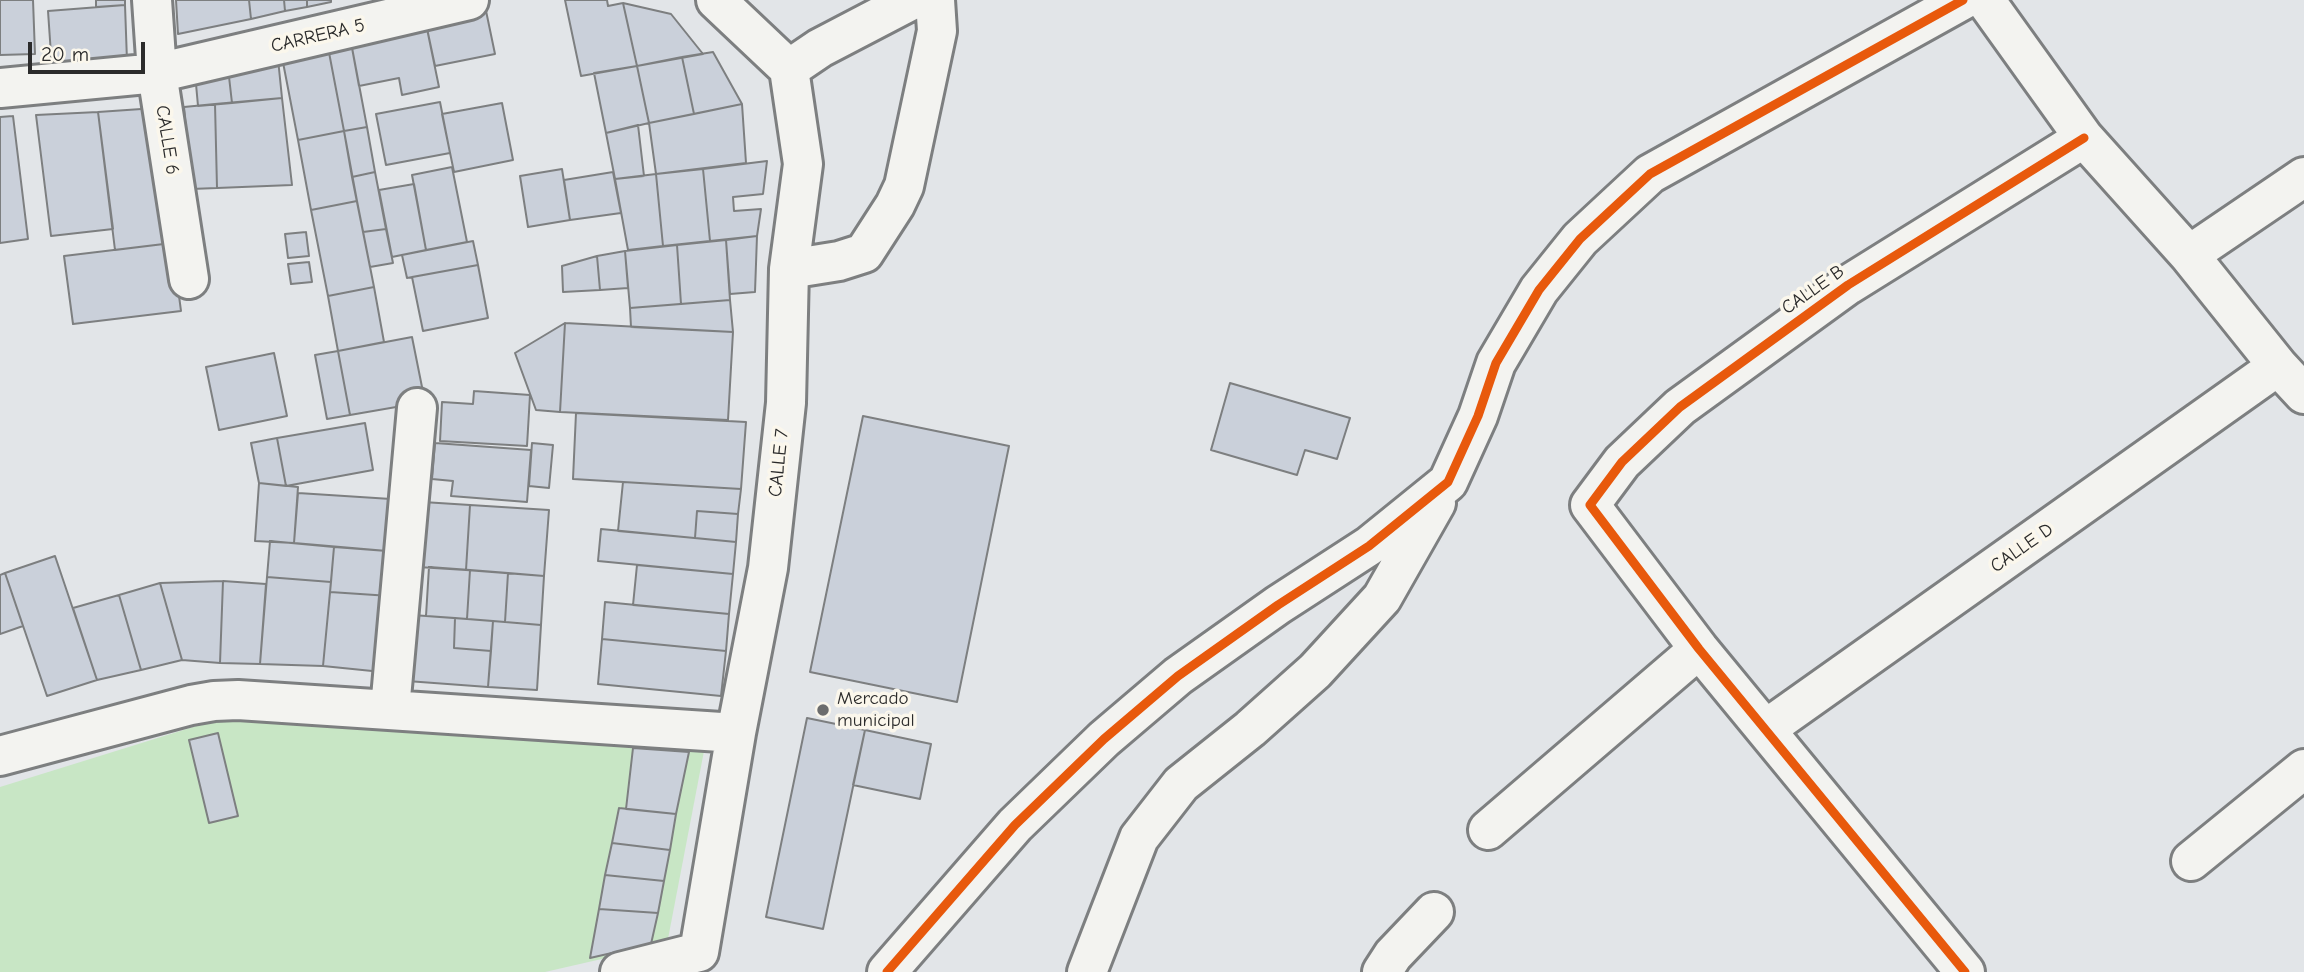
<!DOCTYPE html>
<html>
<head>
<meta charset="utf-8">
<style>
	body { margin:0 }
	#map { position:relative; width:2304px; height:972px; overflow:hidden; background:#e2e5e8; font-family:"Comic Neue",sans-serif }
	canvas { display:block }
	.scale { position:absolute; left:28px; top:42px; width:117px; height:32px; box-sizing:border-box; border:4px solid #2b2b2b; border-top:0; padding-left:9px; font-size:21px; line-height:24px; white-space:nowrap; color:#2b2b2b; -webkit-text-stroke:5px #fbf7ec; paint-order:stroke }
</style>
</head>
<body>
<div id="map">
<canvas width="2304" height="972"></canvas>
<div class="scale">20 m</div>
</div>
<script>
const ctx = document.querySelector('canvas').getContext('2d');
ctx.lineJoin = 'round';
function fill(path, color) {
  ctx.fillStyle = color;
  ctx.fill(path, 'evenodd');
}
function toPath(rows) {
  const path = new Path2D();
  for (const r of rows) {
    path.moveTo(r[0], r[1]);
    for (let i = 2; i < r.length; i += 2) path.lineTo(r[i], r[i + 1]);
  }
  return path;
}
function trace(path, color, width, dash) {
  ctx.strokeStyle = color;
  ctx.lineWidth = width;
  ctx.lineCap = dash ? 'butt' : 'round';
  ctx.setLineDash(dash || []);
  ctx.stroke(path);
}
function write(font, color, halo, rows, align = 'center') {
  ctx.font = font + ' "Comic Neue",sans-serif';
  ctx.lineWidth = 7;
  ctx.setLineDash([]);
  ctx.textBaseline = 'middle';
  ctx.strokeStyle = halo;
  ctx.fillStyle = color;
  for (const [text, x, y, turn = 0] of rows) {
    ctx.save();
    ctx.translate(x, y);
    ctx.rotate((+turn || 0) * Math.PI / 180);
    ctx.textAlign = isNaN(turn) ? turn : align;
    if (halo) ctx.strokeText(text, 0, 0);
    ctx.fillText(text, 0, 0);
    ctx.restore();
  }
}
fill(toPath([
	[222,718,704,751,667,944,545,972,0,972,0,787]
]), '#c8e6c5');
const building = toPath([
	[0,0,33,0,35,54,0,55,0,0],
	[96,0,125,0,125,5,96,7,96,0],
	[176,0,249,0,251,19,178,34,176,0],
	[249,0,284,0,285,11,251,19,249,0],
	[284,0,307,0,307,7,285,11,284,0],
	[307,0,331,0,331,2,307,7,307,0],
	[565,0,607,0,608,6,623,3,637,66,581,76,565,0],
	[623,3,671,14,703,54,637,66,623,3],
	[125,5,127,61,52,69,48,11,125,5],
	[485,6,495,54,435,66,425,19,485,6],
	[425,19,439,87,402,95,399,78,359,86,350,37,425,19],
	[350,37,367,127,344,131,327,42,350,37],
	[327,42,344,131,298,140,281,52,327,42],
	[713,52,742,104,694,114,682,57,713,52],
	[682,57,694,114,649,123,637,66,682,57],
	[278,59,282,98,232,103,228,68,278,59],
	[637,66,649,123,606,133,594,73,637,66],
	[228,68,232,103,198,106,195,73,228,68],
	[282,98,292,185,217,188,215,104,282,98],
	[440,102,450,153,386,165,376,114,440,102],
	[502,103,513,160,454,172,442,114,502,103],
	[215,104,217,188,191,189,184,107,215,104],
	[742,104,746,163,656,174,649,123,742,104],
	[156,108,172,243,115,250,98,112,156,108],
	[98,112,113,229,51,236,36,115,98,112],
	[13,116,28,239,0,243,0,117,13,116],
	[638,125,644,176,615,179,606,133,638,125],
	[367,127,375,172,352,177,344,131,367,127],
	[344,131,357,201,311,210,298,140,344,131],
	[767,161,763,194,733,197,734,211,761,209,757,236,710,241,703,169,767,161],
	[452,167,467,242,426,250,412,175,452,167],
	[562,169,570,220,528,227,520,176,562,169],
	[703,169,710,241,663,246,656,174,703,169],
	[375,172,386,229,363,232,352,177,375,172],
	[613,172,621,213,570,220,564,180,613,172],
	[656,174,663,246,628,250,615,179,656,174],
	[414,184,426,250,392,257,379,190,414,184],
	[357,201,374,287,328,296,311,210,357,201],
	[386,229,393,263,370,267,363,232,386,229],
	[306,232,309,256,288,258,285,234,306,232],
	[757,236,755,292,730,294,726,240,757,236],
	[726,240,730,300,681,304,677,245,726,240],
	[473,241,478,265,407,278,402,255,473,241],
	[172,243,181,311,73,324,64,256,172,243],
	[677,245,681,304,630,308,625,251,677,245],
	[625,251,628,288,600,290,597,256,625,251],
	[597,256,600,290,563,292,562,266,597,256],
	[309,262,312,282,291,284,288,264,309,262],
	[478,265,488,318,423,331,412,277,478,265],
	[374,287,384,342,338,351,328,296,374,287],
	[730,300,733,332,631,327,630,308,730,300],
	[565,323,560,412,536,410,515,353,565,323],
	[565,323,733,332,728,420,560,412,565,323],
	[412,337,425,402,350,415,338,351,412,337],
	[338,351,350,415,327,419,315,355,338,351],
	[274,353,287,416,219,430,206,367,274,353],
	[1230,383,1350,418,1337,459,1305,450,1297,475,1211,450,1230,383],
	[474,391,530,395,527,446,440,441,442,402,473,404,474,391],
	[576,413,746,422,741,489,573,479,576,413],
	[863,416,1009,446,957,702,810,672,863,416],
	[365,423,373,470,286,486,277,438,365,423],
	[277,438,286,486,259,483,251,443,277,438],
	[435,443,531,450,527,502,451,496,453,481,432,479,435,443],
	[532,443,553,445,549,488,529,486,532,443],
	[623,482,741,489,738,514,697,511,695,538,618,531,623,482],
	[259,483,298,487,294,543,255,541,259,483],
	[298,493,391,499,387,551,294,543,298,493],
	[423,502,470,505,466,570,418,567,423,502],
	[470,505,549,510,544,576,466,570,470,505],
	[697,511,738,514,736,542,695,538,697,511],
	[601,529,736,542,733,574,598,561,601,529],
	[270,541,334,547,331,582,267,577,270,541],
	[334,547,387,551,390,596,330,592,334,547],
	[55,556,97,680,47,696,5,573,55,556],
	[637,565,733,574,729,614,633,605,637,565],
	[429,567,470,570,467,619,426,616,429,567],
	[470,570,508,573,505,622,467,619,470,570],
	[5,573,23,626,0,634,0,575,5,573],
	[508,573,544,576,541,625,505,622,508,573],
	[267,577,331,582,323,666,260,664,267,577],
	[223,581,220,663,182,660,160,583,223,581],
	[223,581,266,584,260,664,220,663,223,581],
	[160,583,182,660,141,670,119,595,160,583],
	[330,592,390,596,382,672,323,666,330,592],
	[119,595,141,670,97,680,73,608,119,595],
	[605,602,729,614,726,651,602,639,605,602],
	[412,615,455,618,454,648,491,651,488,687,407,681,412,615],
	[455,618,493,621,491,651,454,648,455,618],
	[493,621,541,625,537,690,488,687,493,621],
	[602,639,726,651,721,696,598,684,602,639],
	[807,718,865,730,823,929,766,917,807,718],
	[865,730,931,744,920,799,853,785,865,730],
	[218,733,238,816,209,823,189,740,218,733],
	[633,748,689,752,676,814,626,809,633,748],
	[619,808,676,814,670,850,612,843,619,808],
	[612,843,670,850,664,881,605,875,612,843],
	[605,875,664,881,658,913,599,909,605,875],
	[599,909,658,913,651,944,590,958,599,909]
]);
fill(building, '#cad0da');
trace(building, '#7d7f80', 2);
const minor = toPath([
	[152,0,157,73,189,279],
	[1985,0,2084,138,2189,255,2278,366,2304,394],
	[789,69,820,48,912,0],
	[0,88,157,73,469,0],
	[2189,255,2304,177],
	[789,269,839,261,864,253,895,205,904,186,937,31,935,0],
	[390,709,417,408],
	[1766,729,2278,366],
	[0,756,191,705,214,701,238,700,736,733],
	[1488,830,1699,649],
	[2191,861,2304,769],
	[699,952,736,733,768,568,786,403,789,269,803,164,789,69,716,0],
	[620,972,699,952],
	[887,972,1015,825,1104,739,1178,676,1278,605,1369,546,1448,482,1478,416,1496,363,1539,290,1580,239,1650,174,1963,0],
	[1087,972,1139,838,1181,784,1250,729,1315,671,1382,598,1436,503],
	[1382,972,1393,955,1434,912],
	[1965,972,1699,649,1590,505,1622,462,1680,407,1848,285,2084,138]
]);
trace(minor, '#7d7f80', 44);
trace(minor, '#f3f3f0', 38);
trace(toPath([
	[887,972,1015,825,1104,739,1178,676,1278,605,1369,546,1448,482,1478,416,1496,363,1539,290,1580,239,1650,174,1963,0],
	[1965,972,1699,649,1590,505,1622,462,1680,407,1848,285,2084,138]
]), '#e8590c', 9);
for (const [x, y, r, color] of [
	[823,710,7,"#6b6c6d"]
]) {
  const dot = new Path2D();
  dot.arc(x, y, r, 0, 2 * Math.PI);
  ctx.fillStyle = color;
  ctx.fill(dot);
  trace(dot, '#fbf7ec', 2.5);
}
write('19px', '#2b2b2b', '#fbf7ec', [
	["CARRERA 5",318,36,-13],
	["CALLE 6",167,140,81],
	["CALLE B",1813,290,-35],
	["CALLE 7",779,463,-84],
	["CALLE D",2022,548,-35]
]);
write('19px', '#2b2b2b', '#fbf7ec', [
	["Mercado",837,699],
	["municipal",837,721]
], 'left');
</script>
</body>
</html>
